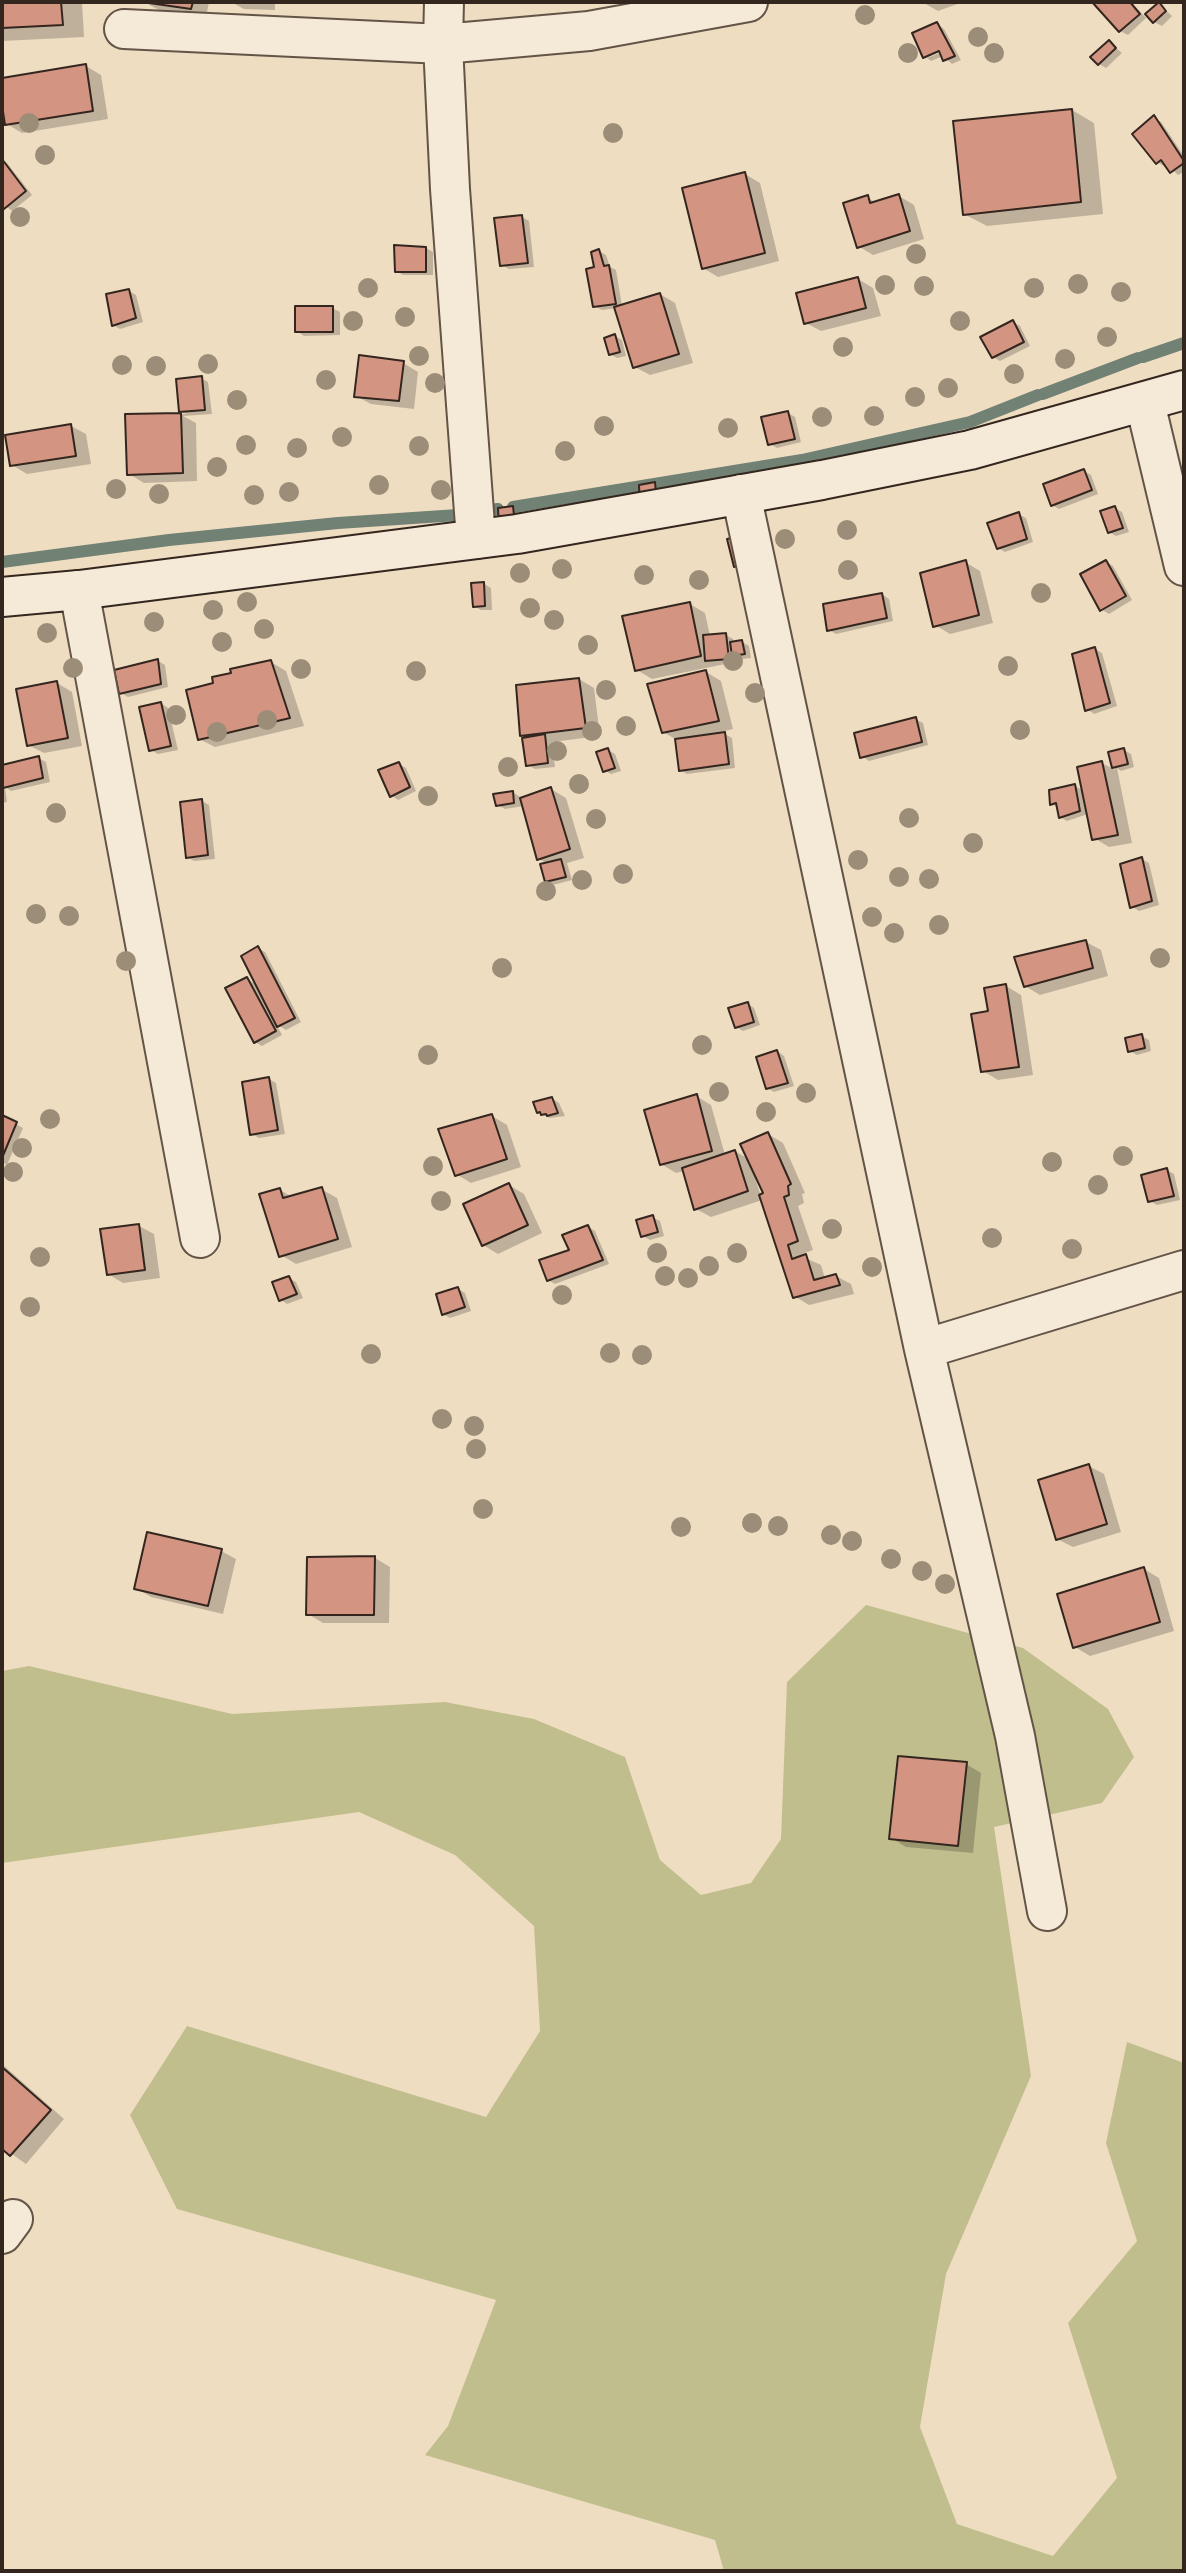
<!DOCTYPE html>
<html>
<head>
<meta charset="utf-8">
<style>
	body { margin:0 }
	#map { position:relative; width:1186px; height:2573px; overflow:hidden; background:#efddc2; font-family:"IM FELL English",serif }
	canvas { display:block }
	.frame { position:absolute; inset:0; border:4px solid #33261e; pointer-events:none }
</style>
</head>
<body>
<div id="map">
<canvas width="1186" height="2573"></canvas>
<div class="frame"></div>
</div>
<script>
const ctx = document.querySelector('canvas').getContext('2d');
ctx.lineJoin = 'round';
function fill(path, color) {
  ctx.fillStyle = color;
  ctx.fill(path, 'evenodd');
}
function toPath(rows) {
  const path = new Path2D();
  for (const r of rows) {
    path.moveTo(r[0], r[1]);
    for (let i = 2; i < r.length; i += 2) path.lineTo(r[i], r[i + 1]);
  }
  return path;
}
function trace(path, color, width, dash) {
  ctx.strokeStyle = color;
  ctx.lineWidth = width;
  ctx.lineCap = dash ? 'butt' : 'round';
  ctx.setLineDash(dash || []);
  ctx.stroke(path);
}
fill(toPath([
	[866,1605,1023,1648,1108,1709,1134,1757,1102,1803,994,1827,1031,2076,946,2274,920,2427,957,2524,1053,2556,1117,2478,1068,2323,1137,2241,1106,2143,1127,2042,1184,2063,1184,2571,724,2571,715,2540,425,2455,448,2426,496,2300,177,2209,130,2115,187,2026,486,2117,540,2031,534,1926,455,1855,359,1812,2,1863,2,1671,29,1666,232,1714,445,1702,534,1719,625,1757,660,1860,701,1895,751,1883,781,1839,787,1682]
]), '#c1be8e');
fill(toPath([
	[2,2,82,2,84,37,2,41],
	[144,2,209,2,206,17,159,10],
	[231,2,275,2,275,10,244,9],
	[922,2,963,2,938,11],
	[1094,2,1131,2,1146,18,1128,35,1120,31],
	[1159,4,1172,16,1162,26,1154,22],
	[937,24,944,29,961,60,952,64,943,56,931,61,927,58,947,50,946,46,926,55,926,58,924,57],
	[1109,42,1122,53,1106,68,1099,64],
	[86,66,101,75,108,119,22,133,7,124,2,80],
	[1072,110,1094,123,1103,214,987,226,964,214],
	[1154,118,1161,122,1184,156,1184,172,1178,175,1166,164,1164,166,1157,162],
	[2,160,7,163,32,195,12,211,2,203],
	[745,174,760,183,779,261,718,277,703,268],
	[899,196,914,205,924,239,873,255,858,246,867,197,876,203],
	[522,217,529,221,534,267,509,269,502,265],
	[426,248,433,252,433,275,403,275,396,271],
	[599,251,606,255,610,267,616,270,622,306,660,294,675,303,693,363,650,375,635,367,617,308,602,310,594,306],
	[858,279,873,288,881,316,821,331,806,323],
	[129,291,136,295,143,322,120,329,113,325],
	[332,308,340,312,340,335,304,336,297,331],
	[1013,322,1020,326,1030,346,1000,361,993,357],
	[615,336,622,340,626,356,617,358,610,354],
	[403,363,418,372,414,409,371,404,356,396],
	[201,378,208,382,212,414,183,416,196,423,197,481,144,483,129,474,127,416,186,414,181,411],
	[788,413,795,417,801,442,777,448,770,444],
	[71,426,86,434,91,464,27,474,12,465],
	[1084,471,1091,475,1098,494,1059,509,1052,505],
	[513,508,520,512,521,529,508,530],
	[1115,508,1122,512,1129,532,1116,536,1109,532],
	[1018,514,1026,518,1033,542,1005,552,998,548],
	[965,562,980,571,993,623,950,634,935,625],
	[1106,562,1113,566,1132,600,1109,614,1101,609],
	[484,584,491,588,492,610,481,610,474,606],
	[882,594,889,599,893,621,836,634,829,630],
	[690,604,705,613,710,636,726,635,733,639,734,643,742,642,749,646,751,658,741,659,735,655,735,662,652,679,637,670],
	[1095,649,1102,653,1117,706,1094,714,1087,709],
	[158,661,165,665,168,687,128,697,121,693],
	[271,662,286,671,304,726,215,747,199,739,216,684],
	[706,672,721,681,733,729,721,732,732,738,735,768,687,774,680,770,677,740,663,732],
	[579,679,594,688,600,736,552,742,555,767,535,769,528,765,529,739,522,735],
	[57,683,72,692,82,746,44,753,28,745],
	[161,703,168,708,178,750,158,754,151,750],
	[915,719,923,723,928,745,869,761,862,756],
	[608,750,615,754,621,771,611,774,604,770],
	[1124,750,1131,754,1134,767,1121,771,1117,768,1132,843,1109,847,1094,838,1088,814,1067,821,1060,817,1059,808,1052,804,1075,786,1084,791,1102,763,1115,770,1111,753],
	[38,758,46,762,50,782,11,791,5,787,7,802,2,803,2,767],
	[399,764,406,768,416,791,398,800,391,795],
	[551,789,566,798,584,858,567,863,572,880,553,885,546,881,548,864,539,859,524,806,505,809,497,805,513,792,520,797,520,800],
	[202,801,209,805,215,859,194,861,187,857],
	[1142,859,1149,863,1159,905,1139,911,1131,906],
	[1086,942,1101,950,1108,976,1040,995,1025,986],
	[258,948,265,952,301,1022,286,1030,276,1024,282,1035,262,1046,255,1042,247,979,257,985],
	[1006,986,1021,995,1033,1075,998,1080,983,1071,990,1013],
	[747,1003,754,1008,760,1025,743,1031,736,1027],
	[1141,1036,1149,1040,1151,1051,1137,1055,1130,1051],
	[777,1051,784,1056,794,1086,774,1092,767,1088],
	[269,1079,276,1083,285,1134,259,1138,252,1134],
	[696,1096,711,1105,725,1155,735,1151,750,1160,768,1134,783,1143,805,1193,802,1194,804,1203,798,1206,813,1250,802,1254,803,1257,821,1265,825,1279,836,1276,851,1284,854,1294,809,1305,794,1296,762,1200,711,1217,696,1209,684,1171,676,1173,661,1164],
	[757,1177,765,1194,761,1196,755,1178],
	[552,1098,559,1103,565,1116,550,1118,538,1112],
	[492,1116,507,1125,521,1167,471,1183,456,1174],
	[2,1117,23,1128,7,1165,2,1162],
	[1167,1170,1174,1174,1180,1200,1157,1205,1150,1201],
	[509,1185,524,1194,542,1233,498,1254,483,1245],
	[321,1189,337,1198,352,1247,296,1264,281,1255,280,1190,292,1197],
	[652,1217,660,1221,664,1236,650,1240,643,1236],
	[139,1226,154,1234,160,1278,123,1283,108,1274],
	[588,1227,595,1231,609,1264,555,1284,548,1280],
	[289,1278,296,1282,303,1298,287,1304,280,1299],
	[458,1289,465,1293,471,1311,450,1318,443,1314],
	[1089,1466,1104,1474,1121,1532,1073,1547,1057,1539],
	[221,1551,236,1559,223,1614,151,1597,136,1588],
	[375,1558,390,1567,389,1623,323,1623,308,1614],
	[1144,1569,1159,1578,1174,1631,1090,1656,1075,1647],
	[966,1764,981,1773,973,1853,906,1847,891,1838],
	[2,2064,64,2119,26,2164,2,2147]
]), '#0003');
trace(toPath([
	[1143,357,1184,343],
	[1043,394,1138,358],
	[513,507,802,460,970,422,1038,395],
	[2,562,169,540,338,523,458,515,498,509]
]), '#718174', 12);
const building = toPath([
	[2,2,61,2,63,25,2,28,2,2],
	[142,2,193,2,191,9,142,2],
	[1092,2,1130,2,1140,14,1119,32,1092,2],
	[1159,2,1166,11,1153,23,1145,14,1159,2],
	[937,22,955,56,943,61,939,51,923,58,912,33,937,22],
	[1109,40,1116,48,1098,65,1090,57,1109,40],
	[86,64,93,111,5,125,2,105,2,78,86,64],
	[1072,109,1081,202,963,215,953,121,1072,109],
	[1154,115,1184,161,1184,163,1170,173,1161,160,1156,164,1132,134,1154,115],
	[2,159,26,191,4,209,2,206,2,159],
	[745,172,765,253,702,269,682,188,745,172],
	[899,194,910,231,857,248,843,203,868,195,870,203,899,194],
	[522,215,528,263,500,266,494,218,522,215],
	[394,245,426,247,426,272,395,272,394,245],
	[599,249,604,266,609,265,616,304,593,307,586,269,594,267,591,252,599,249],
	[858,277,866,308,804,324,796,293,858,277],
	[129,289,136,318,112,326,106,294,129,289],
	[660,293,679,354,633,368,614,307,660,293],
	[295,306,333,306,333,332,295,332,295,306],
	[1013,320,1024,342,992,358,980,337,1013,320],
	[615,334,620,352,609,355,604,338,615,334],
	[359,355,404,361,399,401,354,397,359,355],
	[202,376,205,410,179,412,176,379,202,376],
	[788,411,795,439,768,445,761,417,788,411],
	[181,413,183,473,127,475,125,414,181,413],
	[71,424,76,456,10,466,5,435,71,424],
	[1084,469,1092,490,1051,506,1043,484,1084,469],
	[655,482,657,504,640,507,639,485,655,482],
	[513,506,515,525,499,527,498,508,513,506],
	[1115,506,1123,528,1108,533,1100,511,1115,506],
	[1019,512,1027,539,997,549,987,523,1019,512],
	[740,536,748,563,734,567,727,539,740,536],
	[966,560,979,615,933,627,920,573,966,560],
	[1106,560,1126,596,1100,611,1080,574,1106,560],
	[484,582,485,606,473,607,471,583,484,582],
	[882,593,887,618,827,631,823,604,882,593],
	[690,602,701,656,635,671,622,616,690,602],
	[726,633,729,659,705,661,703,635,726,633],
	[742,640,745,654,732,656,730,642,742,640],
	[1095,647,1110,703,1085,711,1072,654,1095,647],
	[158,659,161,684,119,694,114,670,158,659],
	[271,660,290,718,198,740,186,690,213,683,212,677,231,673,230,669,271,660],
	[706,670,719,721,662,733,647,684,706,670],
	[579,678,586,728,520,736,516,685,579,678],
	[57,681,68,738,27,746,16,689,57,681],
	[161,702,171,746,149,751,139,707,161,702],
	[916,717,922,742,860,758,854,733,916,717],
	[725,732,729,764,679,771,675,739,725,732],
	[545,734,548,763,526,766,522,738,545,734],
	[608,748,615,768,603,772,596,752,608,748],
	[1124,748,1128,764,1112,768,1108,752,1124,748],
	[39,756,43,778,3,788,2,765,39,756],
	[1102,761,1118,835,1092,840,1077,767,1102,761],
	[399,762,410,787,390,797,378,770,399,762],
	[1075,784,1080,811,1059,818,1056,803,1050,805,1049,790,1075,784],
	[551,787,570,849,537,860,520,798,551,787],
	[513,791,514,803,496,806,493,794,513,791],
	[202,799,208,855,186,858,180,802,202,799],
	[1142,857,1152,901,1130,908,1120,864,1142,857],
	[561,859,566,877,545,882,540,864,561,859],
	[1086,940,1093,968,1024,987,1014,957,1086,940],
	[258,946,295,1018,277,1027,241,956,258,946],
	[247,977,276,1031,254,1043,225,988,247,977],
	[1006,984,1019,1067,981,1072,971,1014,988,1011,984,988,1006,984],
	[748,1002,754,1022,735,1028,728,1008,748,1002],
	[1142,1034,1145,1048,1128,1052,1125,1038,1142,1034],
	[777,1050,788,1083,766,1089,756,1057,777,1050],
	[269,1077,278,1130,250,1135,242,1082,269,1077],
	[697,1094,712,1151,660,1165,644,1110,697,1094],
	[552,1097,558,1113,547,1116,546,1114,541,1115,540,1112,537,1113,533,1102,552,1097],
	[492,1114,507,1159,455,1176,438,1129,492,1114],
	[2,1115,17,1122,2,1158,2,1115],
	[768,1132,791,1184,788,1186,789,1195,784,1197,798,1241,788,1245,792,1259,806,1254,814,1280,836,1274,840,1285,793,1298,759,1195,763,1193,740,1144,768,1132],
	[735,1150,748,1191,694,1210,682,1168,735,1150],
	[1167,1168,1174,1196,1148,1202,1141,1175,1167,1168],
	[509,1183,528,1225,482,1246,463,1204,509,1183],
	[322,1187,338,1239,279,1257,259,1194,280,1188,283,1198,322,1187],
	[653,1215,658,1232,641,1237,636,1220,653,1215],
	[139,1224,145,1270,107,1275,100,1229,139,1224],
	[588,1225,603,1260,547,1281,539,1260,569,1250,562,1235,588,1225],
	[289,1276,297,1294,279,1301,272,1282,289,1276],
	[458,1287,465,1307,442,1315,436,1294,458,1287],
	[1089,1464,1107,1524,1056,1540,1038,1480,1089,1464],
	[147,1532,222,1549,208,1606,134,1589,147,1532],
	[375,1556,374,1615,306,1615,307,1557,375,1556],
	[1144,1567,1160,1622,1073,1648,1057,1594,1144,1567],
	[898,1756,967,1762,958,1846,889,1839,898,1756],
	[2,2067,51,2110,10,2156,2,2149,2,2067]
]);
fill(building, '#d39481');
trace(building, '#33261e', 2);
const minor = toPath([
	[444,2,443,44,450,189,476,539],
	[124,29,443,44,589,31,748,2],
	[1145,403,1184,566],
	[741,494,924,1349,1015,1736,1047,1911],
	[79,590,200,1238],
	[924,1349,1184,1270],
	[2,2234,13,2219]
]);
const secondary = toPath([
	[2,597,79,590,517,534,822,480,970,450,1184,390]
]);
trace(minor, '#625447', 42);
trace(secondary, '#33261e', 42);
trace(minor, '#f5e9d7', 38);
trace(secondary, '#f5e9d7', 38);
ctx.fillStyle = '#9b8d77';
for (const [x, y] of [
	[865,15],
	[978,37],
	[908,53],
	[994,53],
	[29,123],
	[613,133],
	[45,155],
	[20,217],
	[916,254],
	[1078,284],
	[885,285],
	[924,286],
	[368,288],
	[1034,288],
	[1121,292],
	[405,317],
	[353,321],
	[960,321],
	[1107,337],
	[843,347],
	[419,356],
	[1065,359],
	[208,364],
	[122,365],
	[156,366],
	[1014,374],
	[326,380],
	[435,383],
	[948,388],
	[915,397],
	[237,400],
	[874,416],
	[822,417],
	[604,426],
	[728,428],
	[342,437],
	[246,445],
	[419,446],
	[297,448],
	[565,451],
	[217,467],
	[379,485],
	[116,489],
	[441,490],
	[289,492],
	[159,494],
	[254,495],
	[847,530],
	[785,539],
	[562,569],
	[848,570],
	[520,573],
	[644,575],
	[699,580],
	[1041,593],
	[247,602],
	[530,608],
	[213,610],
	[554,620],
	[154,622],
	[264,629],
	[47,633],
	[222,642],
	[588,645],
	[733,661],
	[1008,666],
	[73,668],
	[301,669],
	[416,671],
	[606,690],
	[755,693],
	[176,715],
	[267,720],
	[626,726],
	[1020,730],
	[592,731],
	[217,732],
	[557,751],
	[508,767],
	[579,784],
	[428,796],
	[56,813],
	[909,818],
	[596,819],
	[973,843],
	[858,860],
	[623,874],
	[899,877],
	[929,879],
	[582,880],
	[546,891],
	[36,914],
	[69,916],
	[872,917],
	[939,925],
	[894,933],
	[1160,958],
	[126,961],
	[502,968],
	[702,1045],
	[428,1055],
	[719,1092],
	[806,1093],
	[766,1112],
	[50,1119],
	[22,1148],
	[1123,1156],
	[1052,1162],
	[433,1166],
	[13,1172],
	[1098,1185],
	[441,1201],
	[832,1229],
	[992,1238],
	[1072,1249],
	[657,1253],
	[737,1253],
	[40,1257],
	[709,1266],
	[872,1267],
	[665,1276],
	[688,1278],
	[562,1295],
	[30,1307],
	[610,1353],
	[371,1354],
	[642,1355],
	[442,1419],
	[474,1426],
	[476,1449],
	[483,1509],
	[752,1523],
	[778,1526],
	[681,1527],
	[831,1535],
	[852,1541],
	[891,1559],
	[922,1571],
	[945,1584]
]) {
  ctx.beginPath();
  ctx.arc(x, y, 10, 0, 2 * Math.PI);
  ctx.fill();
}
</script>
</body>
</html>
